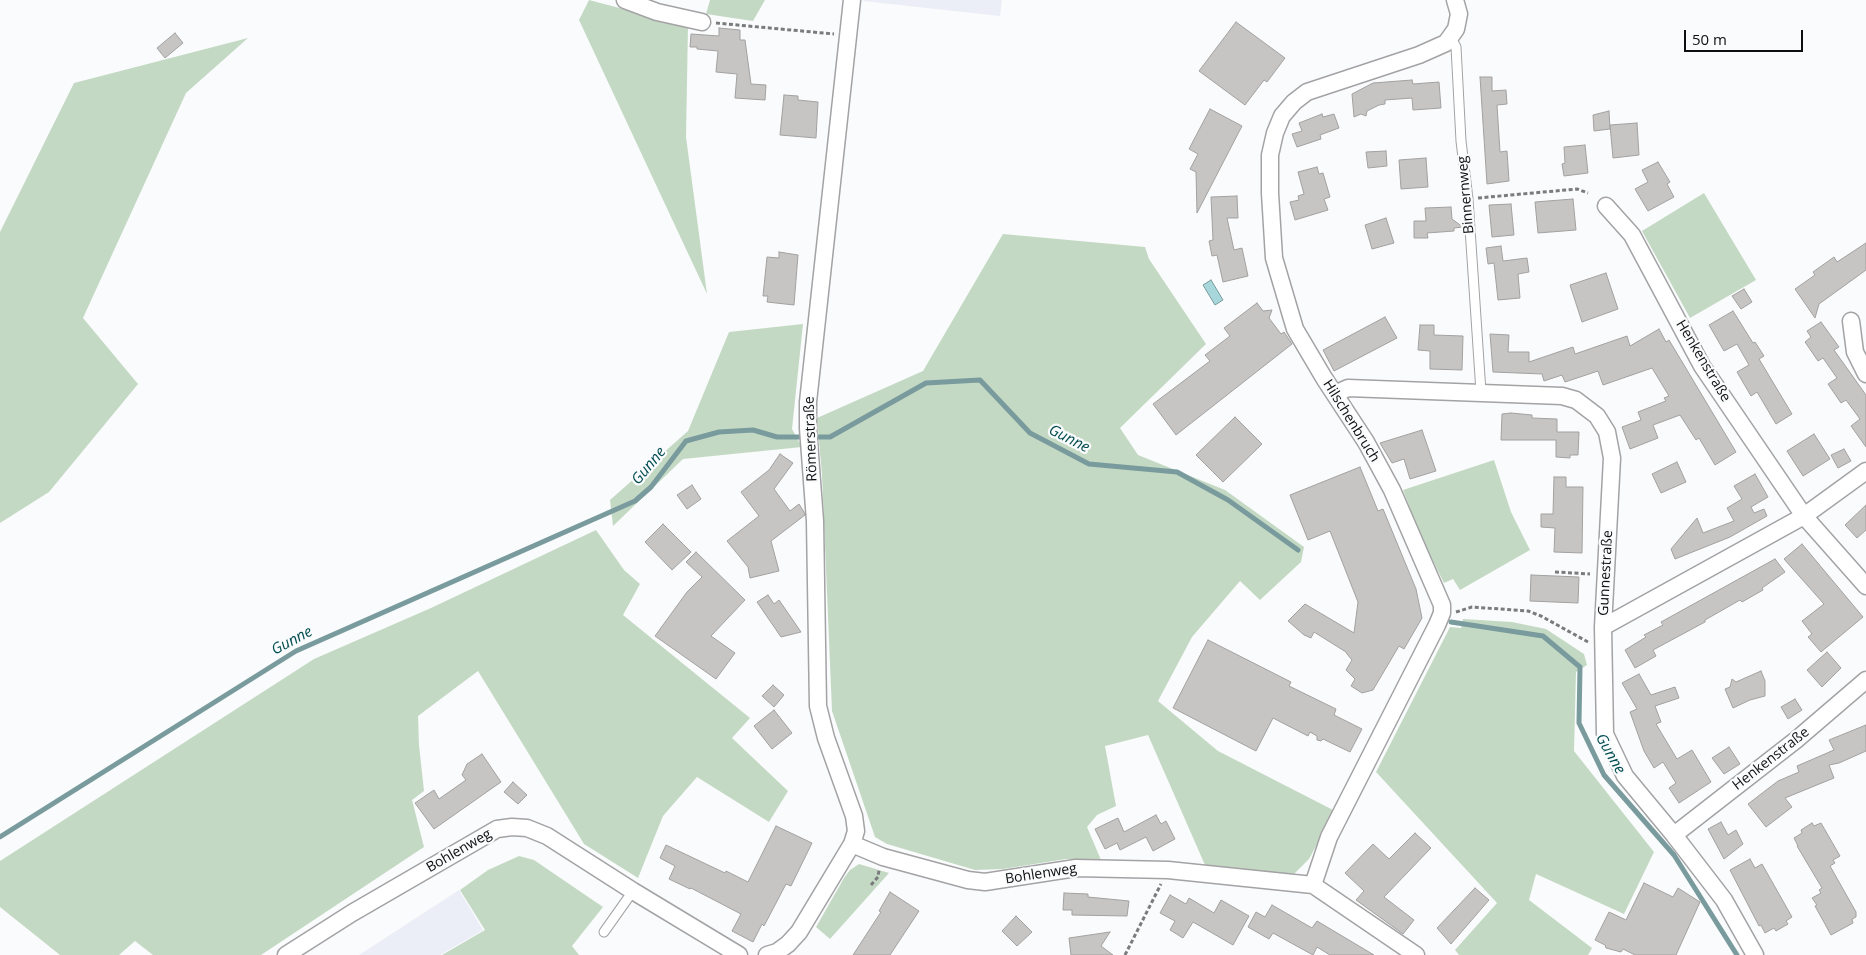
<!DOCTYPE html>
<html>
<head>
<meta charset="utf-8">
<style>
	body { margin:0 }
	#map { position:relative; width:1866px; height:955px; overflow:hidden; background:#fafbfc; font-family:"Open Sans",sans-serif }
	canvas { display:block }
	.scale { position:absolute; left:1684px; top:30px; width:119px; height:22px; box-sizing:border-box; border:2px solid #0e0f0f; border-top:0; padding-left:6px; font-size:15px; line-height:18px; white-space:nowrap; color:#0e0f0f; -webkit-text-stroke:4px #fafbfc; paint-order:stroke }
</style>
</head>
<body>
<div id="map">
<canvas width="1866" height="955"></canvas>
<div class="scale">50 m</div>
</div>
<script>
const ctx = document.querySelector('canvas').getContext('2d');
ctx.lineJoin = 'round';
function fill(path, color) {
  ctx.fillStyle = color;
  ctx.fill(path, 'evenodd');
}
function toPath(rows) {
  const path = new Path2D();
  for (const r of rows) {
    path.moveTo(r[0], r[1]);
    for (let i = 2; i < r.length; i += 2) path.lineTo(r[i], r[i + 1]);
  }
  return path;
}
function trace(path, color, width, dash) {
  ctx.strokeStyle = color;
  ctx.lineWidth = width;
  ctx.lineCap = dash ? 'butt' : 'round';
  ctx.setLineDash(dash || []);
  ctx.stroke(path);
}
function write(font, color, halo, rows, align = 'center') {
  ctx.font = font + ' "Open Sans",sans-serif';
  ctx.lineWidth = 4.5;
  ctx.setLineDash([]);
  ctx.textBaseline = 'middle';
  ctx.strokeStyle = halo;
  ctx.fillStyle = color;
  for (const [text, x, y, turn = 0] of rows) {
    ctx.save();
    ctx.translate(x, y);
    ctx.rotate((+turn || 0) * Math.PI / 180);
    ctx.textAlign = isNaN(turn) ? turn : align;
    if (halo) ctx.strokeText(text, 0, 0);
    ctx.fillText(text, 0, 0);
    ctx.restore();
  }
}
fill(toPath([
	[863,0,1002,0,1000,16,863,1],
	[459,890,483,930,440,955,359,955]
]), '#ebeef7');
fill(toPath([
	[589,0,688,26,686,137,707,294,579,20],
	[710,0,765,0,753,21,706,14],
	[248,38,186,93,83,318,138,384,49,492,0,523,0,232,74,83],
	[1704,193,1756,280,1690,318,1642,231],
	[1003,234,1145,247,1149,259,1206,344,1120,428,1138,455,1225,490,1304,547,1301,562,1260,600,1240,581,1192,637,1158,701,1218,751,1335,811,1309,859,1292,876,1205,865,1148,735,1105,746,1116,806,1097,815,1087,827,1101,860,1066,859,1003,869,975,870,887,844,875,837,832,711,822,475,817,418,923,371],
	[803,324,792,429,802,447,683,459,613,526,610,500,688,431,729,332],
	[1494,460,1511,512,1530,550,1460,590,1453,579,1444,583,1421,537,1403,490],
	[596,530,624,570,640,584,623,615,750,718,732,738,788,791,769,822,697,777,663,816,638,878,584,844,478,671,418,716,419,745,424,791,412,800,424,847,261,955,153,955,135,941,119,955,60,955,0,907,0,861,314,659,431,608],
	[1463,619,1512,622,1546,629,1584,654,1587,665,1576,672,1574,751,1654,852,1624,914,1536,874,1529,900,1592,948,1588,955,1459,955,1455,950,1497,903,1376,772,1450,627,1461,628],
	[519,856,534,860,603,907,572,946,579,955,442,955,485,930,460,890,488,870],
	[859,864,889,873,830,939,816,927,844,878,850,870]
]), '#c4d9c4');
const water = toPath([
	[1211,280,1223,300,1215,305,1203,285,1211,280]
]);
fill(water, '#a7d7da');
trace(water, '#799b9d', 1);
trace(toPath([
	[1451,622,1543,636,1580,667,1579,723,1604,775,1674,855,1737,955],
	[0,837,296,651,635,501,651,487,686,441,719,432,753,430,777,437,830,437,926,383,980,380,1030,433,1089,464,1177,472,1228,500,1298,550]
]), '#799b9d', 5);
const building = toPath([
	[1236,22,1285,58,1267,82,1264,80,1245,105,1199,71,1236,22],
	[719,28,740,30,740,40,745,40,751,84,766,85,765,100,735,98,737,74,716,72,718,51,697,49,697,47,690,47,691,34,719,36,719,28],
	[175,33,183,43,165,58,157,48,175,33],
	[1480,77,1492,77,1492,91,1506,90,1507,104,1497,105,1500,152,1507,151,1509,181,1487,184,1480,77],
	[1412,80,1413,84,1439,82,1441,108,1413,110,1412,98,1385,100,1385,104,1379,105,1367,111,1366,116,1361,114,1354,117,1352,94,1373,83,1412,80],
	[784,95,798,96,798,100,818,102,816,138,780,135,784,95],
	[1210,109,1242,126,1197,213,1196,172,1190,169,1198,154,1189,149,1210,109],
	[1609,111,1610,129,1594,131,1593,115,1609,111],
	[1322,114,1323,117,1334,114,1339,128,1320,135,1321,139,1297,147,1292,134,1302,131,1299,123,1322,114],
	[1637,123,1639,155,1613,158,1610,125,1637,123],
	[1585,145,1588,173,1564,176,1562,164,1565,163,1564,147,1585,145],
	[1386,151,1387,166,1368,168,1366,152,1386,151],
	[1426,158,1428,187,1401,189,1399,160,1426,158],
	[1658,162,1670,182,1667,184,1674,197,1648,211,1635,189,1648,182,1642,170,1658,162],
	[1317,167,1319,174,1323,173,1330,197,1324,199,1328,210,1295,220,1290,202,1299,200,1298,196,1304,194,1298,172,1317,167],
	[1237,196,1238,218,1227,218,1234,250,1242,248,1248,276,1223,282,1217,255,1212,256,1209,241,1213,240,1211,197,1237,196],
	[1573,199,1576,230,1538,233,1535,202,1573,199],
	[1511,204,1514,235,1492,237,1489,205,1511,204],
	[1451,207,1452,219,1463,227,1454,228,1454,231,1427,233,1428,238,1414,238,1414,221,1426,221,1425,208,1451,207],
	[1386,218,1394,243,1372,249,1365,225,1386,218],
	[1866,243,1866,270,1819,304,1815,318,1795,289,1815,275,1813,272,1834,257,1837,262,1866,243],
	[1501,246,1503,261,1527,258,1529,272,1518,274,1520,298,1498,300,1494,263,1488,264,1486,248,1501,246],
	[779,252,798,255,794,305,767,302,768,296,763,296,767,257,779,258,779,252],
	[1606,273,1618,309,1582,322,1570,285,1606,273],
	[1744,289,1752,302,1741,309,1732,296,1744,289],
	[1257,303,1263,311,1272,310,1269,318,1281,334,1284,332,1292,344,1176,435,1153,404,1210,361,1205,355,1230,336,1224,328,1257,303],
	[1733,311,1753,343,1755,342,1764,356,1759,359,1792,414,1776,424,1757,392,1751,396,1737,372,1749,365,1737,344,1724,351,1709,325,1733,311],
	[1385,317,1397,338,1334,371,1323,350,1385,317],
	[1821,322,1839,347,1834,350,1866,395,1866,447,1851,426,1860,419,1846,400,1841,403,1828,384,1837,378,1823,358,1818,361,1805,342,1811,337,1807,331,1821,322],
	[1420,325,1434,325,1434,335,1463,336,1462,370,1430,369,1430,351,1418,350,1420,325],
	[1659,329,1666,342,1669,340,1736,452,1715,465,1699,438,1696,440,1680,415,1653,425,1658,438,1630,449,1622,427,1641,420,1638,412,1666,401,1664,398,1669,396,1652,368,1603,385,1598,371,1565,382,1562,375,1544,381,1542,374,1493,372,1490,334,1509,335,1508,352,1529,352,1529,362,1573,347,1575,354,1627,336,1630,346,1659,329],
	[1511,413,1532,415,1532,418,1557,419,1557,432,1579,432,1578,455,1570,455,1570,458,1556,457,1556,440,1501,440,1502,414,1511,413],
	[1235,417,1262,444,1223,482,1196,455,1235,417],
	[1422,430,1436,471,1410,479,1404,459,1392,463,1380,443,1422,430],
	[1814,434,1830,459,1803,476,1787,451,1814,434],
	[1844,449,1851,461,1838,468,1831,455,1844,449],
	[780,454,793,463,774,489,790,511,799,504,804,512,805,515,771,541,779,571,750,578,748,567,727,541,759,516,741,492,769,470,780,454],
	[1677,462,1686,482,1661,493,1652,474,1677,462],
	[1360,467,1378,511,1383,509,1416,589,1422,618,1404,649,1399,646,1373,690,1362,693,1351,686,1355,679,1346,670,1352,660,1347,654,1346,652,1314,632,1311,638,1304,635,1288,621,1305,604,1354,633,1358,602,1330,531,1308,540,1290,495,1360,467],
	[1755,474,1768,497,1751,507,1754,513,1764,509,1767,516,1730,537,1675,559,1671,549,1697,518,1703,533,1734,521,1727,508,1742,499,1734,486,1755,474],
	[1554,477,1566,477,1566,487,1583,487,1582,553,1554,552,1555,528,1541,527,1541,514,1553,514,1554,477],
	[692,485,701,499,687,509,677,495,692,485],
	[1866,505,1866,530,1857,538,1845,525,1866,505],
	[663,524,691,552,672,570,645,542,663,524],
	[1802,544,1863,617,1821,652,1808,637,1812,634,1802,621,1824,604,1784,559,1802,544],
	[696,552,745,600,711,636,735,653,716,679,655,636,687,592,702,577,686,562,696,552],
	[1775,559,1785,572,1762,588,1763,590,1742,602,1740,600,1705,620,1705,622,1653,650,1656,656,1635,668,1625,650,1646,637,1644,635,1663,625,1661,622,1775,559],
	[1531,575,1579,577,1578,603,1530,601,1531,575],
	[768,595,774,604,779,600,801,632,781,637,757,602,768,595],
	[1208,640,1291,682,1289,686,1336,709,1334,715,1362,729,1350,752,1323,739,1321,741,1317,740,1317,736,1310,732,1308,736,1273,718,1256,751,1173,708,1208,640],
	[1827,652,1841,668,1822,687,1807,670,1827,652],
	[1761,671,1765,681,1765,696,1750,700,1733,708,1725,689,1730,687,1732,679,1736,682,1761,671],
	[1639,674,1651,695,1675,687,1679,698,1655,706,1661,722,1656,724,1677,759,1692,750,1711,782,1679,803,1669,788,1676,783,1663,762,1654,768,1644,751,1630,712,1637,709,1622,683,1639,674],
	[773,685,784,695,774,707,762,696,773,685],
	[1795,699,1802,710,1788,719,1781,707,1795,699],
	[774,710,792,733,772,749,754,726,774,710],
	[1866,725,1866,751,1839,763,1829,765,1834,778,1785,798,1792,807,1766,827,1748,804,1778,781,1799,772,1797,766,1834,750,1829,740,1866,725],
	[1729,747,1740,764,1724,774,1712,758,1729,747],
	[482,754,501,782,434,829,415,803,434,790,439,799,466,780,462,775,467,764,482,754],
	[513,782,527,795,518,804,504,792,513,782],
	[1156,815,1161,824,1166,821,1175,839,1153,851,1146,837,1120,850,1117,843,1105,849,1095,829,1118,818,1124,832,1156,815],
	[1721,822,1728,835,1736,830,1743,844,1724,859,1708,829,1721,822],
	[1812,823,1814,826,1821,823,1840,856,1833,860,1835,863,1830,866,1856,912,1856,917,1852,919,1853,923,1831,935,1815,906,1817,905,1812,898,1821,893,1819,890,1822,888,1797,846,1798,846,1794,838,1802,833,1801,830,1812,823],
	[776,826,812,843,791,886,786,884,764,926,762,924,753,942,732,931,741,914,691,888,690,889,669,879,675,866,660,858,666,845,725,873,726,871,748,882,776,826],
	[1415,833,1431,848,1384,897,1414,920,1403,934,1356,900,1364,891,1345,873,1373,844,1389,859,1415,833],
	[1750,859,1755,868,1762,864,1792,917,1786,921,1788,924,1776,931,1774,928,1765,933,1761,925,1759,926,1730,870,1750,859],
	[1644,883,1673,897,1678,888,1700,902,1676,955,1635,955,1623,949,1621,952,1606,948,1605,945,1595,940,1609,912,1626,920,1644,883],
	[1475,888,1489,900,1451,944,1437,928,1475,888],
	[890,892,919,911,890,955,853,955,881,912,879,911,890,892],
	[1064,893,1088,894,1088,897,1129,901,1127,916,1072,915,1072,910,1063,910,1064,893],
	[1170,895,1186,904,1189,898,1214,913,1221,900,1249,916,1233,945,1193,922,1183,938,1170,930,1175,921,1160,913,1170,895],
	[1272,905,1312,928,1317,921,1374,955,1330,955,1317,947,1313,955,1273,933,1269,939,1248,927,1256,912,1265,917,1272,905],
	[1016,916,1032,932,1017,946,1002,931,1016,916],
	[1110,932,1101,946,1113,955,1071,955,1069,938,1110,932]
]);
fill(building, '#c6c5c4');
trace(building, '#a3a1a0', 1);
const service = toPath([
	[1451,38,1456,47,1461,141,1468,199,1481,392],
	[604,932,633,891]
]);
const minor = toPath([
	[625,0,657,12,702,22],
	[1606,206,1632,235,1702,366,1804,516,1866,586],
	[1851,321,1855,352,1866,374],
	[1335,394,1348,388,1562,396,1576,400,1597,416,1607,432,1612,458,1603,627,1605,734,1625,776,1674,835,1724,900,1755,955],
	[1603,627,1804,516,1866,471],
	[1674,835,1796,740,1866,680],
	[852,844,883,857,968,880,985,882,1076,868,1168,870,1313,885,1416,955],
	[1313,885,1329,837,1437,625,1442,613,1442,605,1392,490,1366,442,1324,378,1295,329,1274,258,1270,193,1270,155,1275,133,1282,116,1294,102,1307,92,1419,55,1446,43,1456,29,1459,14,1455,0],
	[286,955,352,913,497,829,512,827,527,828,547,836,633,891,739,955],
	[767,955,777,952,788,944,799,932,852,844,856,831,854,816,826,738,818,706,815,521,808,428,808,402,852,0]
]);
trace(service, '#a3a3a5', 11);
trace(minor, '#a3a3a5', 19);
trace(toPath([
	[716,23,834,34],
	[1478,198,1577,189,1588,193],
	[1555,572,1590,574],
	[1456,612,1472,607,1528,611,1541,616,1588,642],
	[871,885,878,877,879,870],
	[1125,955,1161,884]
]), '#7a7b7c', 3, [4, 2.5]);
trace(service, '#fff', 9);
trace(minor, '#fff', 16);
write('14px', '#0e0f0f', '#fafbfc', [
	["Binnernweg",1466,195,-95],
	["Henkenstraße",1703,361,59],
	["Hilschenbruch",1351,421,58],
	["Römerstraße",811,439,-92],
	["Gunnestraße",1606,573,-87],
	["Henkenstraße",1771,759,-38],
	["Bohlenweg",459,851,-30],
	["Bohlenweg",1041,874,-9]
]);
write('italic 15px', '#024d51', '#fafbfc', [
	["Gunne",1069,439,27],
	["Gunne",649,466,-50],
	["Gunne",292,641,-28],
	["Gunne",1610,754,60]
]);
</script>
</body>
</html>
